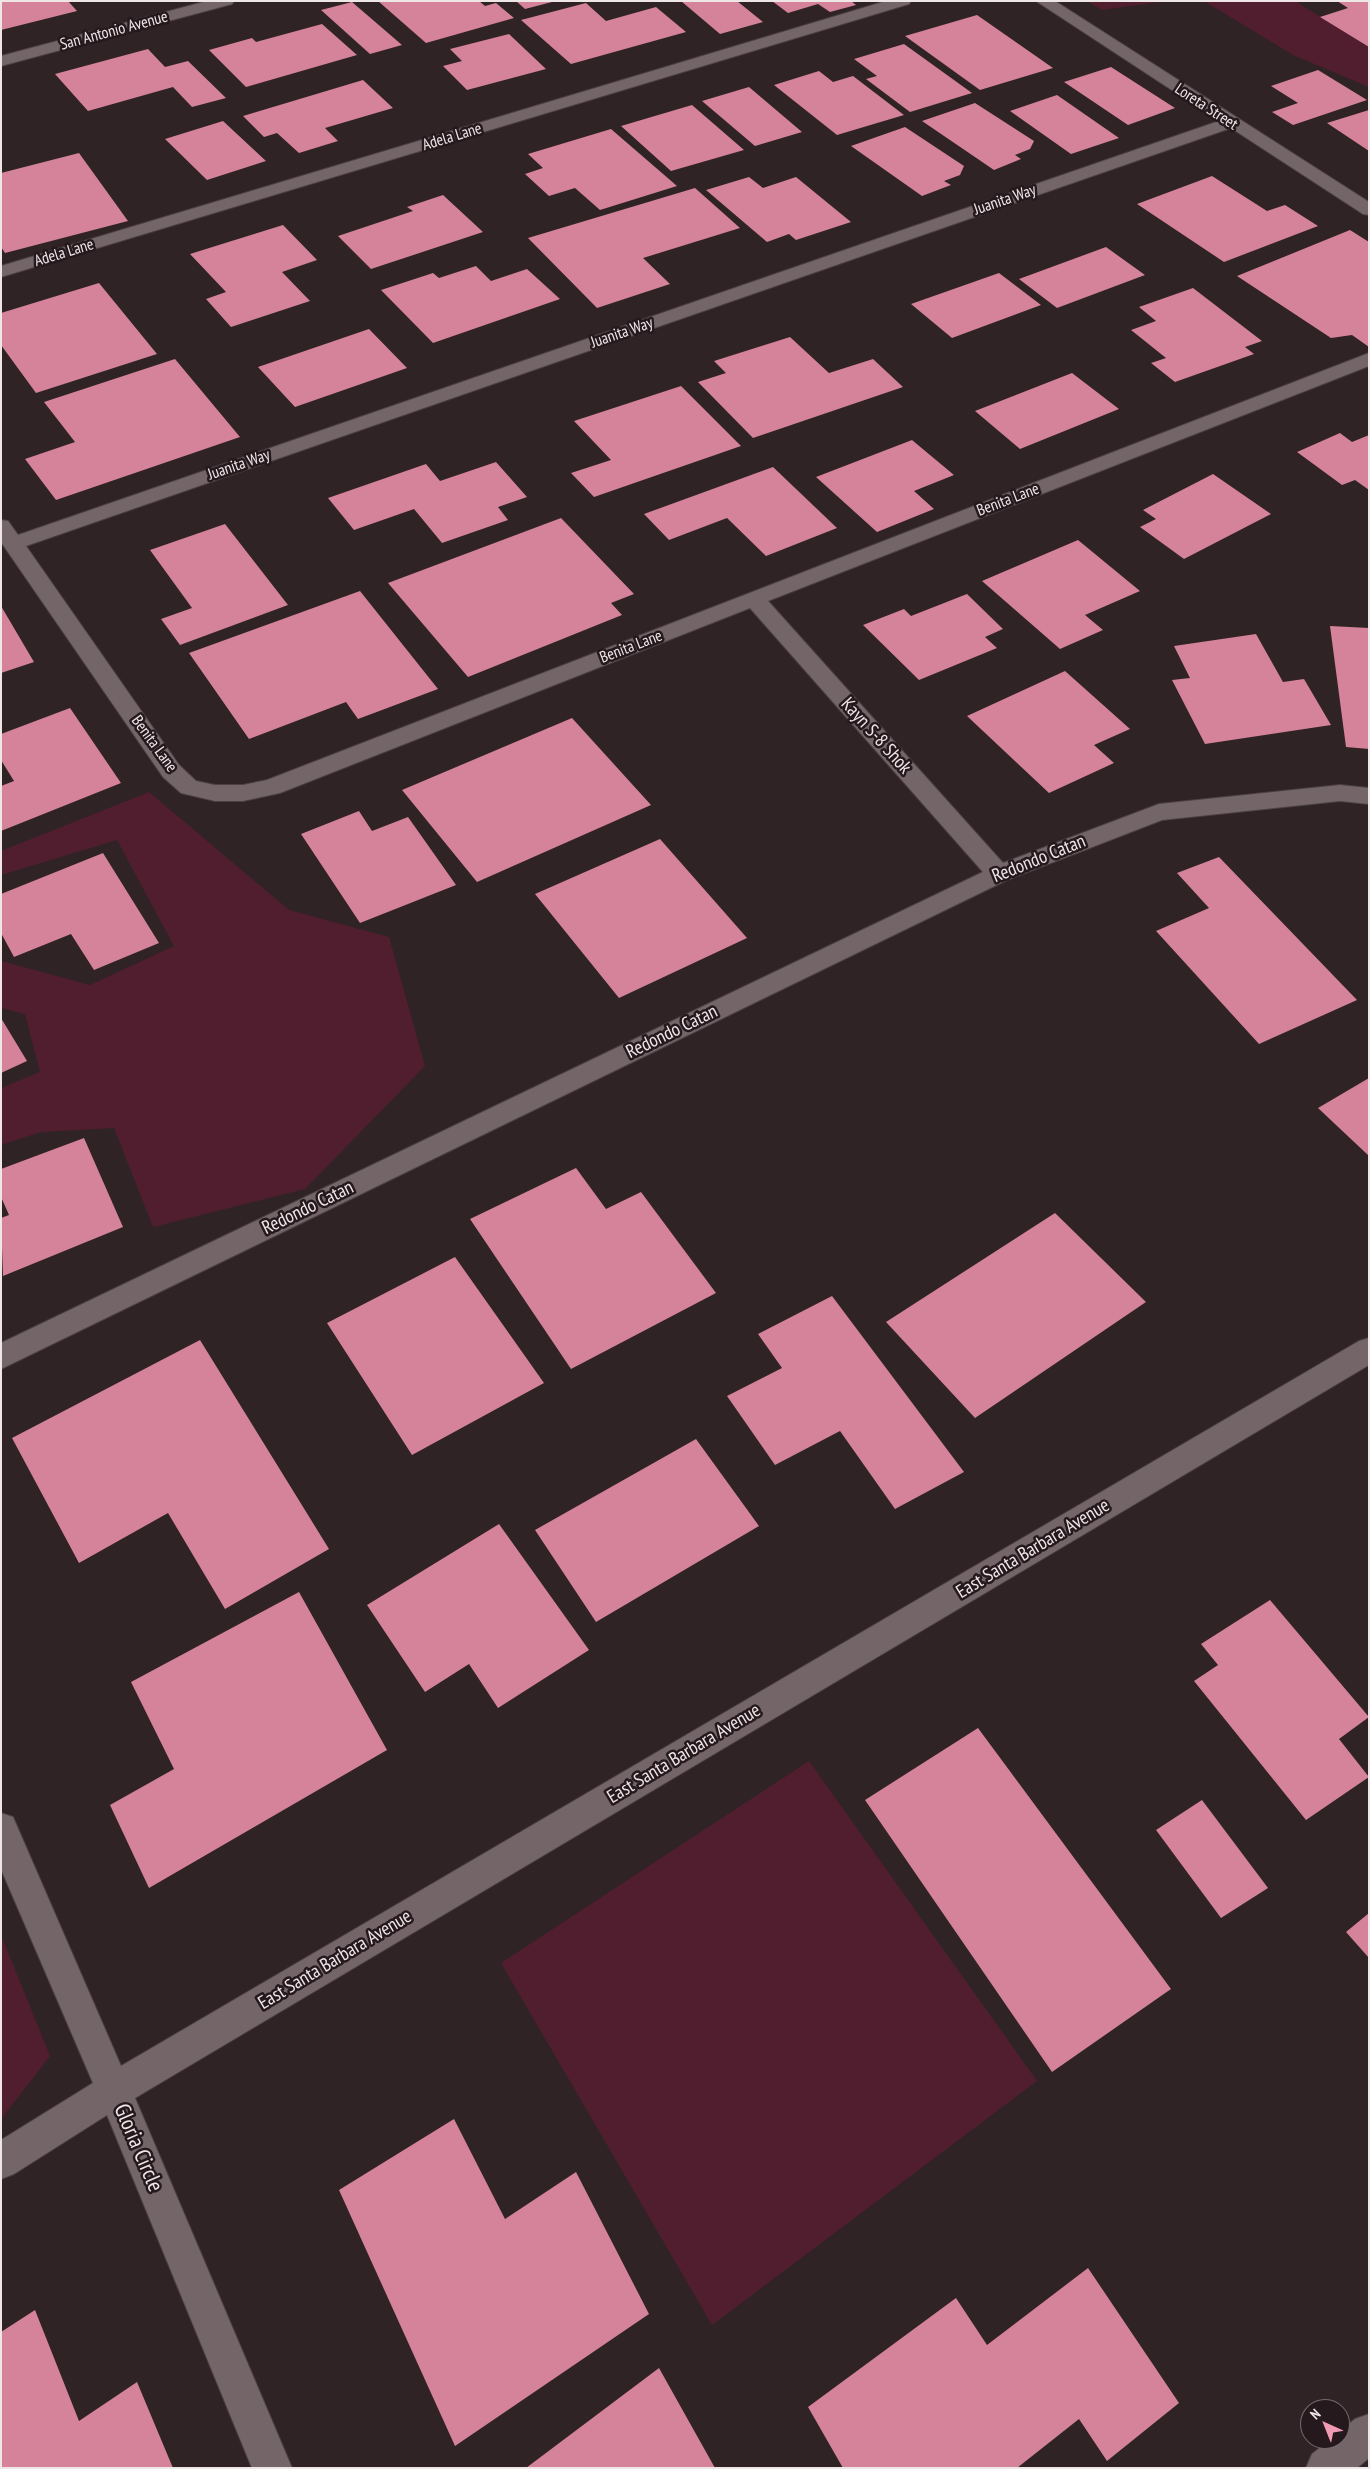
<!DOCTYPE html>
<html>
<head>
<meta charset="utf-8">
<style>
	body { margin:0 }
	#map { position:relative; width:1370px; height:2469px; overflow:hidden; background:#2f2326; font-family:"PT Sans Narrow",sans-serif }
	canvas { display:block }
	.frame { position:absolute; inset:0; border:2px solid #efe6e8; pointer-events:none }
	.north { position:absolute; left:1300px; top:2399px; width:50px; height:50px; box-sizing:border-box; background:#25191d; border:1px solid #766b6e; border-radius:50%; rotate:316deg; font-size:14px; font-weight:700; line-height:20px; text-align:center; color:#efe6e8 }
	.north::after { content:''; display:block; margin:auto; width:18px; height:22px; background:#f19ab4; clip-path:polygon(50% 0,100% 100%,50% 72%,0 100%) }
</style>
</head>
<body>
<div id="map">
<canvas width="1370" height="2469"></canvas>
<div class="frame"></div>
<div class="north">N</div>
</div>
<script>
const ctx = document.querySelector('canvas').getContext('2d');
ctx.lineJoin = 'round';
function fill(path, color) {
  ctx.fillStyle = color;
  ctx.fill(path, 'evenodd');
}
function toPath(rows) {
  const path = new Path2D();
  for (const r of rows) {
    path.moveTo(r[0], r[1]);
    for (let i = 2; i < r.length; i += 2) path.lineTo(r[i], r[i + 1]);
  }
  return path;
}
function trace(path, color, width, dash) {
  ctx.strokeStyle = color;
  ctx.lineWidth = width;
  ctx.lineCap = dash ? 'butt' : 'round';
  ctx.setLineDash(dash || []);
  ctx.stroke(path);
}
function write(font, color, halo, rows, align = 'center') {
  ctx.font = font + ' "PT Sans Narrow",sans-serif';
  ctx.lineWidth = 5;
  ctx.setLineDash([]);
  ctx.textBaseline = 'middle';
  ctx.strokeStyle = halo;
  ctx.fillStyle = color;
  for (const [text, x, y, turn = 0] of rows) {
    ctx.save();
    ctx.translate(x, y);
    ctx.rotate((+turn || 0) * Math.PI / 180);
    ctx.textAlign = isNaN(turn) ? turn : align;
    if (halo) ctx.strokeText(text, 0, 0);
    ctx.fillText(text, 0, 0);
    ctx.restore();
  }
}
fill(toPath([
	[1087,1,1166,1,1102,10],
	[1204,1,1295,1,1369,47,1369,87,1293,55],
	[149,792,289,910,389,937,425,1066,305,1189,153,1227,114,1128,41,1132,1,1145,1,1088,40,1072,25,1014,1,1008,1,961,90,985,174,946,117,840,1,875,1,851],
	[809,1761,1037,2081,712,2325,501,1963],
	[1,1935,50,2056,1,2119]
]), '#511e30');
fill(toPath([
	[1,1,68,1,77,11,1,30],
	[378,1,479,1,485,6,496,3,514,18,426,43],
	[516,1,552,1,552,2,525,9],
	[681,1,737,1,763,22,720,34],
	[772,1,851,1,856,5,830,12,818,4,788,13],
	[1337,1,1369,1,1369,47,1320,17,1348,8],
	[352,2,402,45,370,54,321,10],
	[586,3,606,21,656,7,686,32,571,64,521,20],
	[977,15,1053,68,980,90,905,36],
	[322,24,357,55,246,87,209,50,252,38,256,42],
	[509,34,546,69,467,90,443,66,462,61,450,49],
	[904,44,972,93,910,112,866,79,877,76,854,59],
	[148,49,165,67,188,61,226,98,192,107,173,87,88,111,55,74],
	[1111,67,1175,108,1128,125,1064,82],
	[1318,70,1367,100,1293,125,1272,112,1298,103,1271,86],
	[819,71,833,82,853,76,904,115,837,135,774,85],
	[363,80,393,108,325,128,338,141,299,153,277,133,264,137,243,116],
	[749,87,802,132,755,146,702,101],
	[1057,95,1119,138,1071,154,1010,111],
	[975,103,1034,141,1030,149,1015,155,1021,159,994,170,922,121],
	[692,105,744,150,671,171,621,126],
	[1369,110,1369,151,1327,123],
	[223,121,266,161,207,180,165,139],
	[905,127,964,166,960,175,944,181,951,185,922,196,851,146],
	[611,129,677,186,600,210,575,188,549,196,525,174,543,168,528,154],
	[79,153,128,221,5,253,1,247,1,173],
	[1212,176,1267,211,1285,205,1318,226,1224,262,1137,204],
	[749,177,763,188,796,177,851,222,796,240,789,234,767,242,706,190],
	[695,188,740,228,643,258,670,284,597,308,528,238],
	[443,195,483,232,371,269,338,236,413,211,407,207],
	[283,225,317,260,282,272,310,301,231,327,206,299,226,292,190,254],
	[1350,230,1369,242,1369,347,1352,335,1331,338,1237,276],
	[1106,247,1145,275,1057,308,1019,279],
	[476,266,491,281,527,269,560,299,433,343,381,290,433,273,439,278],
	[999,273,1041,305,952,338,911,304],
	[99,283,157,354,36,393,1,345,1,313],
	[1193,288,1262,341,1245,347,1254,354,1175,382,1151,363,1166,358,1131,330,1156,321,1139,307],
	[369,329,407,368,295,407,258,367],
	[790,337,829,373,873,359,903,387,753,438,698,382,726,373,714,361],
	[175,359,240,437,56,500,25,459,75,442,44,402],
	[1072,373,1119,409,1020,449,975,411],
	[681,386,741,446,594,497,571,473,611,460,574,421],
	[1340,433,1352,442,1369,435,1369,490,1355,480,1342,485,1297,452],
	[912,440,954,475,914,491,934,509,877,532,816,477],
	[496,462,527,497,498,507,508,520,442,543,414,509,354,530,328,498,426,464,440,481],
	[773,467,837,528,766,556,727,518,669,540,644,514],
	[1213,474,1271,514,1184,559,1140,527,1156,519,1143,510],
	[561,518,634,594,611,603,622,615,468,677,388,583],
	[225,524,288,605,180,645,161,619,192,608,150,550],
	[1078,540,1140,591,1085,615,1103,630,1060,649,982,581],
	[360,591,438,689,358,719,346,702,249,739,189,653],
	[967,594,1003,629,985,637,997,648,919,680,863,625,904,609,911,616],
	[1,606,34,662,1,673],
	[1330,626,1369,628,1369,749,1346,747],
	[1256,634,1283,682,1304,679,1331,725,1205,744,1172,680,1190,678,1174,646],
	[1065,671,1130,729,1094,745,1114,763,1049,793,967,716],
	[70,708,121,783,1,831,1,786,14,781,1,760,1,734],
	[572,718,651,805,477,882,402,790],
	[359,811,372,831,408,817,456,885,360,923,301,834],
	[660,839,747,938,619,998,535,894],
	[103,853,159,943,94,970,71,934,14,957,1,933,1,894],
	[1219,857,1357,1000,1259,1044,1156,931,1209,908,1177,873],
	[1,1018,27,1061,1,1073],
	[1369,1078,1369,1156,1318,1108],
	[84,1138,123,1227,3,1276,1,1218,9,1215,1,1197,1,1169],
	[576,1168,606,1209,641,1192,716,1293,571,1369,470,1219],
	[1055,1213,1146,1302,975,1418,886,1322],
	[455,1257,544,1383,412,1455,327,1323],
	[832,1296,964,1472,895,1509,840,1431,775,1465,727,1396,782,1368,758,1334],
	[200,1340,329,1549,225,1609,168,1513,79,1563,12,1438],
	[696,1439,759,1526,596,1622,535,1530],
	[499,1524,589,1650,498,1708,469,1664,425,1692,367,1605],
	[299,1592,387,1750,149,1888,110,1805,174,1769,131,1682],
	[1270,1600,1369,1717,1339,1739,1369,1777,1306,1820,1194,1681,1218,1665,1201,1644],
	[978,1728,1171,1989,1052,2072,865,1800],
	[1202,1800,1268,1888,1221,1918,1156,1830],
	[1369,1913,1369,1958,1346,1932],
	[454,2119,505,2219,576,2172,649,2314,455,2446,339,2190],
	[1088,2268,1179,2403,1107,2461,1079,2419,1017,2468,843,2468,808,2407,956,2298,987,2345],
	[35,2310,79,2421,137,2382,173,2468,1,2468,1,2332],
	[659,2368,715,2468,526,2468]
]), '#d5829b');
const street = toPath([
	[207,1,234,1,232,4,1,66,1,56,207,1],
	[886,1,911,1,909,4,1,277,1,266,886,1],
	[1036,1,1055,1,1369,202,1369,215,1363,214,1231,128,26,546,179,765,196,781,215,785,243,785,267,780,1369,353,1369,366,768,601,1003,863,1159,804,1340,785,1369,788,1369,804,1340,801,1162,820,1007,880,1,1369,1,1343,983,872,750,608,280,793,243,801,215,801,181,793,163,777,1,542,1,520,8,521,18,535,1219,121,1036,1],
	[1369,1338,1369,1365,135,2098,292,2468,252,2468,107,2115,14,2174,1,2179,1,2140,93,2083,1,1869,1,1813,13,1817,121,2066,1359,1341,1369,1338],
	[1369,2414,1369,2458,1357,2468,1306,2468,1312,2454,1331,2439,1340,2439,1340,2431,1355,2419,1369,2414]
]);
trace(street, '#4b4043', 2);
fill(street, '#746569');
write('16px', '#efe6e8', '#25191d', [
	["San Antonio Avenue",114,31,-15],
	["Loreta Street",1206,107,33],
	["Adela Lane",452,137,-17],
	["Juanita Way",1005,200,-19],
	["Adela Lane",64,253,-17],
	["Juanita Way",622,333,-19],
	["Juanita Way",239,465,-19],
	["Benita Lane",1008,500,-21],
	["Benita Lane",631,647,-21],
	["Benita Lane",154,744,54]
]);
write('19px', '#efe6e8', '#25191d', [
	["Kayn S-8 Shok",876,736,48],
	["Redondo Catan",1039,859,-22],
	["Redondo Catan",672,1032,-26],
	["Redondo Catan",308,1208,-26],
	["East Santa Barbara Avenue",1033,1549,-31],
	["East Santa Barbara Avenue",684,1754,-31],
	["East Santa Barbara Avenue",335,1960,-31]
]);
write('22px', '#efe6e8', '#25191d', [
	["Gloria Circle",138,2148,67]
]);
</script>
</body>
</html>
